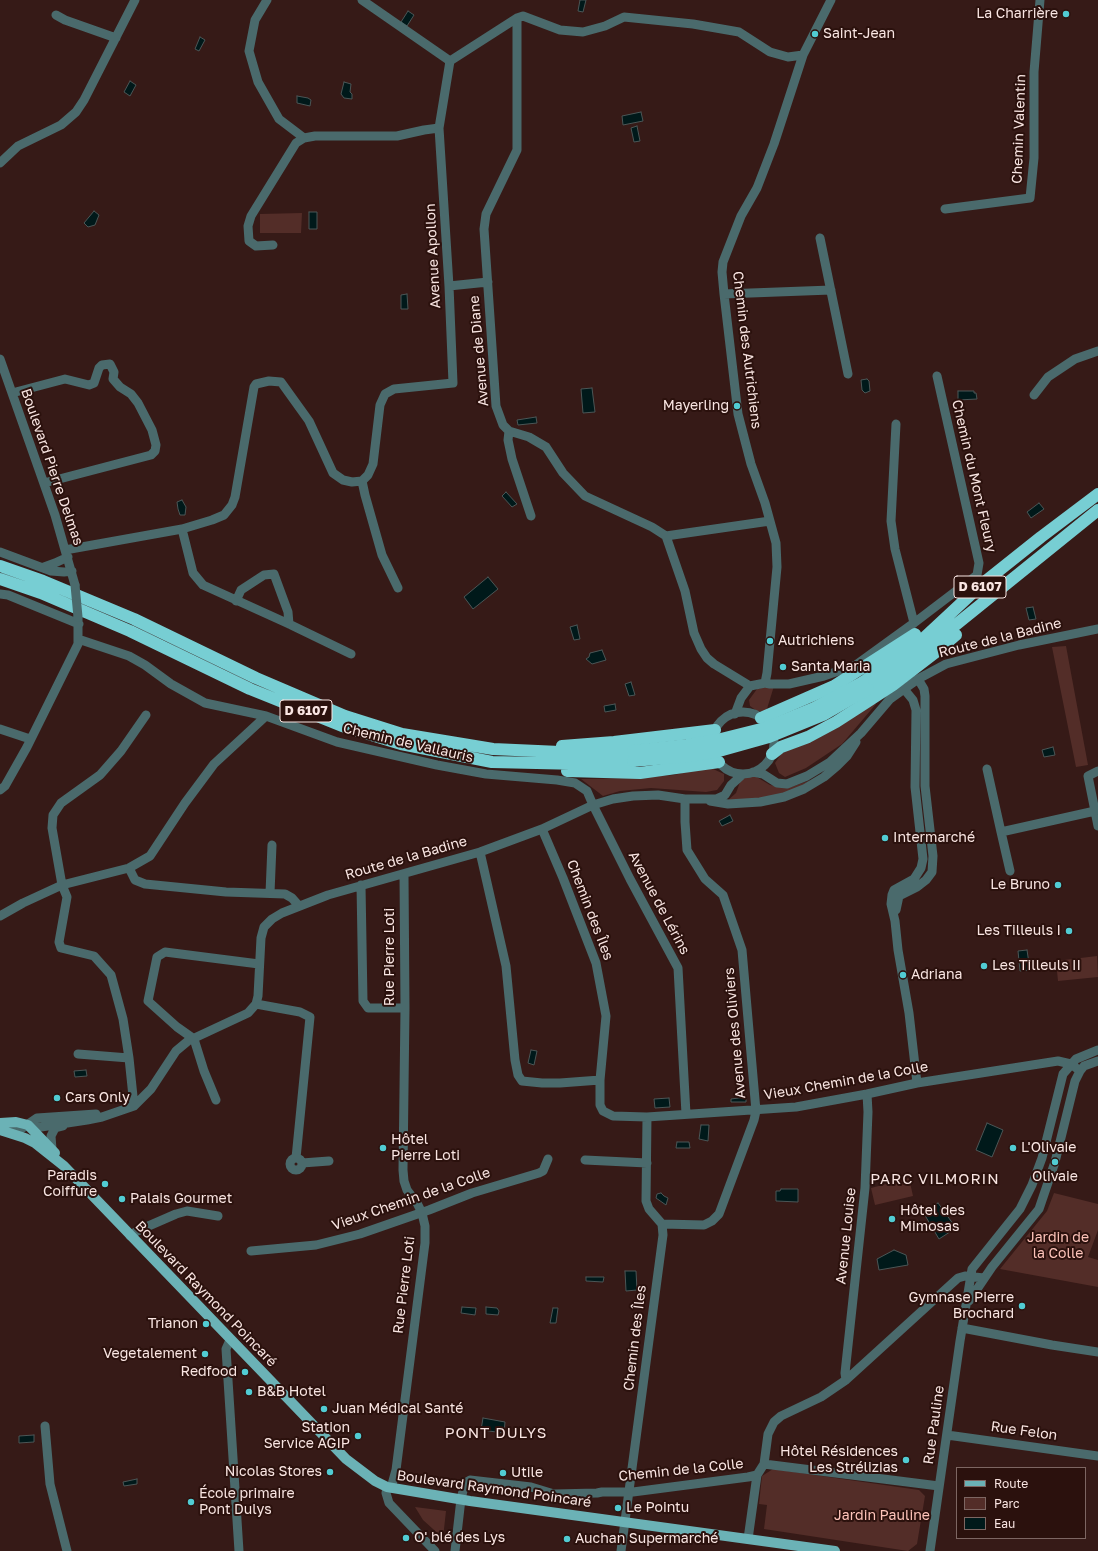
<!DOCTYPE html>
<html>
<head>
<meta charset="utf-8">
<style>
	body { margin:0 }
	#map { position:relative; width:1098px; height:1551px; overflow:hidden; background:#361a17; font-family:"Golos Text",sans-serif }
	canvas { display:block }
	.legend { position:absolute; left:956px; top:1467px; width:130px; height:72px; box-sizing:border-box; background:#2b110d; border:1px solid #7d6662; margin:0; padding:5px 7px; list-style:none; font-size:12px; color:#f9e5e2 }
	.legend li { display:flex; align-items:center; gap:8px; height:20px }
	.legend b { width:20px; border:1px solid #7d6662 }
</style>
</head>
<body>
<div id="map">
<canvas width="1098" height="1551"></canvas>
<ul class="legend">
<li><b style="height:5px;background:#6bb2b6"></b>Route</li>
<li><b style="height:11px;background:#532d28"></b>Parc</li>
<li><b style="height:11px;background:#00191a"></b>Eau</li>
</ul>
</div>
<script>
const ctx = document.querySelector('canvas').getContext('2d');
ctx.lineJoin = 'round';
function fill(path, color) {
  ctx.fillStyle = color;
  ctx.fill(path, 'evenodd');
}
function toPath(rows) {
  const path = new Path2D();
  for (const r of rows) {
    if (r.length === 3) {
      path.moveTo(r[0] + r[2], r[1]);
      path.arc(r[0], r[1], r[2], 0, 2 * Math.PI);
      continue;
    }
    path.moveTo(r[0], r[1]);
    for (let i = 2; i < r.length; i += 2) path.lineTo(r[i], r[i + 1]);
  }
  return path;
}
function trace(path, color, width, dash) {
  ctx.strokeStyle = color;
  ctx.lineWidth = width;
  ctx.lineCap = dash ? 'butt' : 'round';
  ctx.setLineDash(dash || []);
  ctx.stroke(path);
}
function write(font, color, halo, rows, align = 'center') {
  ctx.font = font + ' "Golos Text",sans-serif';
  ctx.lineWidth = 4;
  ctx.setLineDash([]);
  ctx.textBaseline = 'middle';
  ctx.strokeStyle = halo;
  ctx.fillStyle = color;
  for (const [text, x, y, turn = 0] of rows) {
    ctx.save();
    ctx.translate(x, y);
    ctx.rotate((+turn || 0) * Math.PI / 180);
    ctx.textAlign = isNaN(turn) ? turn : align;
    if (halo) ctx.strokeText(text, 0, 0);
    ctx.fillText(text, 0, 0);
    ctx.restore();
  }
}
fill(toPath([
	[302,213,301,233,260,233,260,214],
	[1066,646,1088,765,1076,767,1052,647],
	[767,686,774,686,766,712,757,711,750,706,749,700,757,689],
	[874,702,876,704,842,744,806,768,785,777,779,773,775,763,781,754],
	[699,769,713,769,724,774,724,781,717,790,706,792,651,788,620,791,603,796,581,779,636,778,674,775],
	[755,776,770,785,781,787,791,787,811,780,797,788,776,797,727,801,736,793,740,782,744,777],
	[1097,956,1098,977,1058,981,1056,961],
	[909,1178,913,1196,875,1205,871,1188],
	[1054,1193,1098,1204,1098,1230,1088,1257,1098,1260,1098,1287,1000,1269,1047,1211],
	[773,1469,919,1490,925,1496,917,1544,908,1551,764,1529,767,1505,759,1504,762,1476],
	[415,1507,446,1511,443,1538,423,1520]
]), '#532d28');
const water = toPath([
	[580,0,586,0,583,12,578,11,580,0],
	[408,11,414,15,407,26,401,22,408,11],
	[200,37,205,40,199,51,195,49,200,37],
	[130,81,136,85,130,96,124,92,130,81],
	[344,82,351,84,350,92,352,94,352,99,344,98,341,94,344,82],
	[297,96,308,98,311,100,310,106,297,103,297,96],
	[641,112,643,121,623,125,622,116,641,112],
	[637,126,640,141,634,142,631,128,637,126],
	[94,211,99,215,95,225,88,227,84,223,94,211],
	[309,212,317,212,317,229,309,229,309,212],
	[407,294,408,309,401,309,401,295,407,294],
	[867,379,869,381,870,391,865,393,862,390,861,380,867,379],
	[592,388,595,412,583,413,581,389,592,388],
	[958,391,974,391,974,393,976,393,977,399,958,400,958,391],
	[536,417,537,423,518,425,517,420,536,417],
	[506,492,517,504,512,507,502,496,506,492],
	[182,500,186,507,185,515,180,515,178,509,177,502,182,500],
	[1039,503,1044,509,1031,518,1027,512,1039,503],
	[488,577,498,589,473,609,464,597,488,577],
	[1033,607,1036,619,1029,620,1026,608,1033,607],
	[577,625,580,639,574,640,570,627,577,625],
	[602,650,606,660,592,664,586,659,589,657,590,653,602,650],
	[631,682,635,695,629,696,625,684,631,682],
	[615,704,616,710,605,712,604,706,615,704],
	[1053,747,1055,755,1044,757,1042,750,1053,747],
	[730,815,733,821,722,826,719,821,730,815],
	[1027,950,1030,970,1020,971,1018,951,1027,950],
	[531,1050,537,1051,534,1065,528,1063,531,1050],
	[86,1070,87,1076,75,1077,74,1071,86,1070],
	[746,1097,746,1102,731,1102,731,1099,746,1097],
	[669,1098,670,1107,655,1108,654,1099,669,1098],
	[987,1123,1003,1130,992,1157,976,1150,987,1123],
	[701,1125,709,1125,708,1141,699,1139,701,1125],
	[677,1142,689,1142,690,1148,676,1148,677,1142],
	[781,1189,798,1189,798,1202,776,1201,776,1191,780,1191,781,1189],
	[661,1193,664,1196,668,1198,666,1205,656,1198,657,1194,661,1193],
	[938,1203,956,1228,939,1239,923,1212,938,1203],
	[894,1250,906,1255,908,1265,879,1270,877,1259,894,1250],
	[625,1271,636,1271,637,1290,626,1291,625,1271],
	[586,1277,604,1277,603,1282,586,1281,586,1277],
	[462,1307,476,1308,475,1315,461,1313,462,1307],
	[486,1307,497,1308,499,1311,498,1315,486,1314,486,1307],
	[553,1308,558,1308,556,1323,550,1323,553,1308],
	[483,1418,505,1422,504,1433,481,1430,483,1418],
	[34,1435,34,1442,19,1443,19,1436,34,1435],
	[137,1479,137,1484,124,1486,123,1482,137,1479]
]);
fill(water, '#00191a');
trace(water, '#4b5656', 1);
trace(toPath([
	[267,0,255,20,249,51,258,82,279,119,304,138],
	[362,0,450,61],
	[56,15,65,20,116,38],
	[517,18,517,150,486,214,484,229,496,406,503,425,509,431,529,437,546,447,563,473,585,496,652,527,666,536,685,591,694,633,701,649,707,658,714,664,750,686],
	[0,163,18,146,61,125,76,112,84,100,135,0],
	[945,209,1030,198,1034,158,1034,72,1040,0],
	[820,238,848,374],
	[273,245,256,246,249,241,248,226,251,216,296,143,304,138,315,136,397,136,424,130,439,128],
	[449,286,488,282],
	[724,294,831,290],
	[0,359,55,515,75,585],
	[12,393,65,379,89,385,94,383,99,368,102,365,110,364,114,372,113,379,120,387,131,394,138,403,152,430,156,445,155,451,151,455,44,483],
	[1034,395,1048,377,1075,359,1098,351],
	[896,424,891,521,895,549,914,623],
	[509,431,508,440,512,459,531,516],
	[362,481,365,495,382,555,398,588],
	[182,529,193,573,203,585,289,624,351,654],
	[666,536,770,521],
	[65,550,182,529,212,520,224,515,232,505,235,497,254,387,256,384,269,381,281,382,309,421,333,473,343,480,352,482,362,481,368,475,373,464,380,405,385,394,394,389,453,383,449,286,439,128,450,61,517,18,523,16,560,30,583,32,605,26,624,17,693,24,739,32,770,52,788,57,803,55],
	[0,552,51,571,64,572,72,571],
	[44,567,55,563,68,557],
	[0,594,8,595,79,624],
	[236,601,241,590,264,575,274,574,288,612,289,624],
	[78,639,129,656,145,665,171,684,205,703,266,716],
	[765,683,767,673,777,567,776,543,765,503,751,464,738,414,724,294,722,272,723,262,741,216,757,188,774,144,803,55,831,0],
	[904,689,913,700,916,710,915,787,923,859,921,868,914,879,894,890,892,895,891,904,895,921,898,950,909,1013,917,1083],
	[743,743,31],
	[735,714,741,698,750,686,765,683,770,684,789,684,824,676,856,665,914,623,977,575,979,563,937,376],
	[0,729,30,739],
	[987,769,1001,832,1095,811],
	[1098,771,1088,776,1098,826],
	[753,772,763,774,777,783,787,784,807,776,830,762,861,733,890,699,918,679,946,664,1019,645,1098,629],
	[0,790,5,786,27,747,78,644,78,617],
	[710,801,728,804,760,802,784,797,804,789,824,777,837,766,847,756,856,742],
	[542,829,563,878,596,963,606,1016,600,1080,600,1105,603,1111,613,1116,647,1117,796,1107,867,1094,917,1083,1058,1061,1071,1064,1080,1071],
	[1001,832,1010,871],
	[480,852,506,966,515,1060,518,1075,522,1081,542,1083,560,1083,600,1080],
	[129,868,135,880,145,884,226,892,285,894,292,898,299,906],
	[361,885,363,1001,368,1008,405,1008],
	[270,893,272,845],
	[896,910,899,896,917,887,926,880,932,872,933,856,925,786,925,696,924,689,918,679],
	[0,916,23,903,62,885,129,868,150,856,185,803,214,764,266,716,337,742,437,765,486,774,557,780,575,783,587,791,593,805,630,879,678,968,686,1114],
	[256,1004,300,1012,310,1017,296,1158],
	[78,1054,129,1058],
	[216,1100,204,1071,194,1039,177,1027,148,1001,157,957,165,952,259,964],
	[134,1106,129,1058,123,1019,111,975,94,956,61,948,59,942,67,897,62,885,52,828,53,815,61,803,100,775,121,751,146,715],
	[28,1125,41,1127,87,1120,102,1117,134,1106,151,1089,176,1051,188,1041,248,1013,256,1004,258,996,261,938,264,927,272,919,282,913,328,895,480,852,542,829,593,805,613,799,633,796,658,795,685,799,716,799,725,795,731,785,743,774],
	[3,1131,21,1129,37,1118,96,1114],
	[52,1149,51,1136,55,1128,63,1126],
	[296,1164,6],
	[585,1160,647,1163],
	[302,1163,329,1161],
	[662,1224,704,1225,712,1221,719,1214,754,1120,756,1111,742,950,723,895,705,879,687,850,685,822,685,799],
	[130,1236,137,1231,176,1214,187,1211,218,1216],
	[251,1251,316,1245,360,1234,429,1210,472,1193,539,1173,543,1171,548,1159],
	[969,1301,992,1267,1039,1209,1055,1162,1075,1081,1080,1071,1084,1066,1098,1061],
	[962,1328,1052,1345,1098,1352],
	[230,1340,226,1349,239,1551],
	[846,1380,845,1373,865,1188,868,1112,867,1094],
	[45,1426,50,1484,67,1551],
	[947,1435,1098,1456],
	[764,1464,939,1486],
	[387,1487,386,1493,389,1503,435,1551],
	[391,1488,396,1470,425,1243,425,1226,422,1213,417,1203,407,1190,404,1181,403,1170,405,1008,404,874],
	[748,1539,757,1475],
	[455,1551,461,1499,465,1483,470,1480,531,1487,554,1494,597,1493,602,1492,633,1492,748,1477,757,1475,764,1464,768,1434,774,1422,781,1416,821,1397,846,1380,958,1278,965,1276,984,1278],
	[621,1551,663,1235,662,1224,649,1209,646,1201,647,1117],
	[930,1551,960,1341,972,1269,1020,1209,1032,1185,1042,1158,1063,1074,1076,1059,1098,1050]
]), '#4a6a6c', 9);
trace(toPath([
	[0,1123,16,1122,28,1125,55,1153],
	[0,1130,25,1138,35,1143,64,1166,346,1459,375,1481,387,1487,470,1501,835,1551]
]), '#6bb2b6', 10);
trace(toPath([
	[0,566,43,581,134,619,256,678,345,716,402,734,493,749,582,753,633,751],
	[0,579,41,593,130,631,250,689,342,726,401,744,492,762,581,764,633,761],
	[863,682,924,638,982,584,1041,537,1098,494],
	[868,689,932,644,1098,510],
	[761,718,834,686,915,634],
	[562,746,614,742,715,730],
	[772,754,781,747,808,737,836,722,867,702,893,685,936,652,956,635],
	[567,771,640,773,719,762]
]), '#77ced3', 12);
trace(toPath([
	[75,585,78,617]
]), '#4a6a6c', 9);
trace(toPath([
	[633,751,687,745,717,740,765,728,814,708,863,682],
	[633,761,690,756,719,751,769,737,823,715,868,689]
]), '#77ced3', 12);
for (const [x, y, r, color] of [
	[1066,14,4,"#51ccd3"],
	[815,34,4,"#51ccd3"],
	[737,406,4,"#51ccd3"],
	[770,641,4,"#51ccd3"],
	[783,667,4,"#51ccd3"],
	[885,838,4,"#51ccd3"],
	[1058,885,4,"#51ccd3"],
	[1069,931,4,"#51ccd3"],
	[984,966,4,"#51ccd3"],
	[903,975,4,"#51ccd3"],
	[57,1098,4,"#51ccd3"],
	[383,1148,4,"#51ccd3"],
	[1013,1148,4,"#51ccd3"],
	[1055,1162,4,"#51ccd3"],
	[105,1184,4,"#51ccd3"],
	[122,1199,4,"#51ccd3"],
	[892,1219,4,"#51ccd3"],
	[1022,1306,4,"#51ccd3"],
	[206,1324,4,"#51ccd3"],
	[205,1354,4,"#51ccd3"],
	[245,1372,4,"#51ccd3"],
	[249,1392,4,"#51ccd3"],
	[324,1409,4,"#51ccd3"],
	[358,1436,4,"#51ccd3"],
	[906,1460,4,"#51ccd3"],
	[330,1472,4,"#51ccd3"],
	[503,1473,4,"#51ccd3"],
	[191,1502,4,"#51ccd3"],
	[618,1508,4,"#51ccd3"],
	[406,1538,4,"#51ccd3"],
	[567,1539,4,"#51ccd3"]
]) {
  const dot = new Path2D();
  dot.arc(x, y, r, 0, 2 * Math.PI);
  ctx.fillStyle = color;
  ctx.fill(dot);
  trace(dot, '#2b110d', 1.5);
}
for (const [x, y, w] of [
	[980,587,52],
	[306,711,52]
]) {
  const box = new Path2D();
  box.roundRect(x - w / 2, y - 11, w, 22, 3);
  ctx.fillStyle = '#2b110d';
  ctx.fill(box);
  trace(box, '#f9e5e2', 1);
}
write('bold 13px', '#f9e5e2', null, [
	["D 6107",980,587],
	["D 6107",306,711]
]);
write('14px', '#f9e5e2', '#2b110d', [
	["La Charrière",1058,14,"right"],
	["Saint-Jean",823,34],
	["Mayerling",729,406,"right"],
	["Autrichiens",778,641],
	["Santa Maria",791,667],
	["Intermarché",893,838],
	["Le Bruno",1050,885,"right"],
	["Les Tilleuls I",1061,931,"right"],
	["Les Tilleuls II",992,966],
	["Adriana",911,975],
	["Cars Only",65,1098],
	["Hôtel",391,1140],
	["Pierre Loti",391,1156],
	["L'Olivaie",1021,1148],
	["Paradis",97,1176,"right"],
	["Coiffure",97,1192,"right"],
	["Olivaie",1055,1177,"center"],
	["Palais Gourmet",130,1199],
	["Hôtel des",900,1211],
	["Mimosas",900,1227],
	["Gymnase Pierre",1014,1298,"right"],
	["Brochard",1014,1314,"right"],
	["Trianon",198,1324,"right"],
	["Vegetalement",197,1354,"right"],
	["Redfood",237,1372,"right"],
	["B&B Hotel",257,1392],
	["Juan Médical Santé",332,1409],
	["Station",350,1428,"right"],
	["Service AGIP",350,1444,"right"],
	["Hôtel Résidences",898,1452,"right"],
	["Les Strélizias",898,1468,"right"],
	["Nicolas Stores",322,1472,"right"],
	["Utile",511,1473],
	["École primaire",199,1494],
	["Pont Dulys",199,1510],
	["Le Pointu",626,1508],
	["O' blé des Lys",414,1538],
	["Auchan Supermarché",575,1539]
], 'left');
write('14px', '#f9e5e2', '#2b110d', [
	["Chemin Valentin",1019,129,-88],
	["Avenue Apollon",433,256,-93],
	["Chemin des Autrichiens",747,350,83],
	["Avenue de Diane",479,351,-95],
	["Boulevard Pierre Delmas",52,467,71],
	["Chemin du Mont Fleury",974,476,77],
	["Route de la Badine",1000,638,-14],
	["Chemin de Vallauris",408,743,13],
	["Route de la Badine",406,858,-16],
	["Avenue de Lérins",659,903,62],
	["Chemin des Îles",590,910,69],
	["Rue Pierre Loti",390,957,-90],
	["Avenue des Oliviers",735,1033,-95],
	["Vieux Chemin de la Colle",846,1081,-10],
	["Vieux Chemin de la Colle",411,1199,-19],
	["Avenue Louise",846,1236,-84],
	["Rue Pierre Loti",404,1285,-83],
	["Boulevard Raymond Poincaré",206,1294,46],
	["Chemin des Îles",635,1338,-83],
	["Rue Pauline",934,1425,-82],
	["Rue Felon",1024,1431,8],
	["Chemin de la Colle",681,1470,-6],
	["Boulevard Raymond Poincaré",494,1489,8]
]);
write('14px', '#fec4ba', '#2b110d', [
	["Jardin de",1058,1238],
	["la Colle",1058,1254],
	["Jardin Pauline",882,1516]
]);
ctx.letterSpacing = '1px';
write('15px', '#f9e5e2', '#2b110d', [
	["PARC VILMORIN",935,1179],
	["PONT DULYS",496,1433]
]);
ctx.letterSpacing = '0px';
</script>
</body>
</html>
